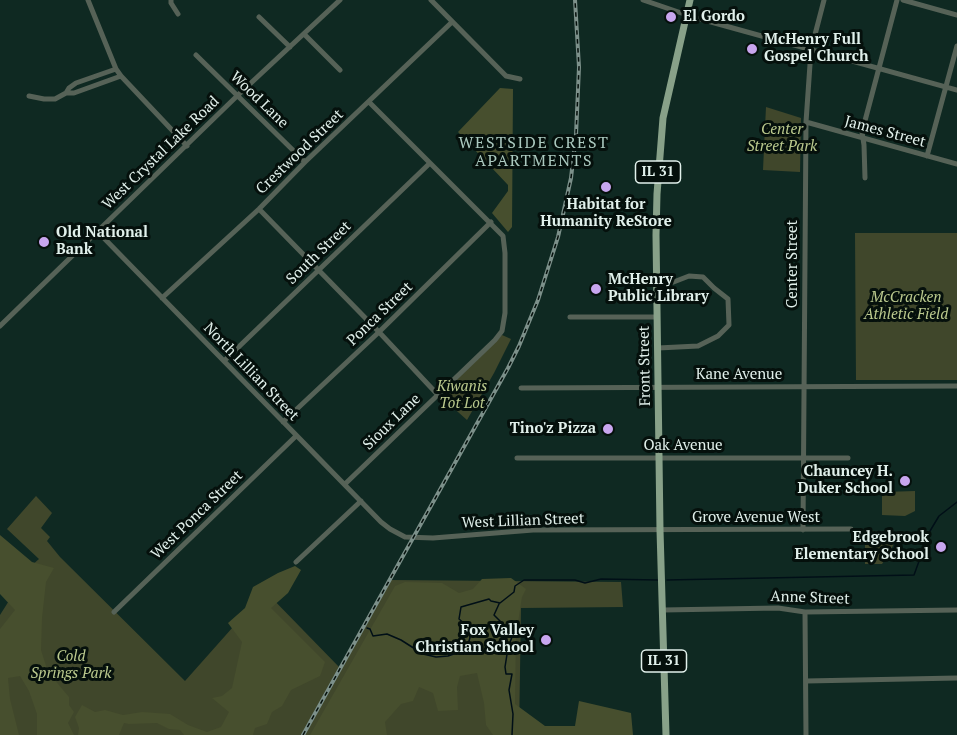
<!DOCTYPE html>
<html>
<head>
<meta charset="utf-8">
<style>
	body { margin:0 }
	canvas { display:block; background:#0f2922 }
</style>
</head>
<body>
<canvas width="957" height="735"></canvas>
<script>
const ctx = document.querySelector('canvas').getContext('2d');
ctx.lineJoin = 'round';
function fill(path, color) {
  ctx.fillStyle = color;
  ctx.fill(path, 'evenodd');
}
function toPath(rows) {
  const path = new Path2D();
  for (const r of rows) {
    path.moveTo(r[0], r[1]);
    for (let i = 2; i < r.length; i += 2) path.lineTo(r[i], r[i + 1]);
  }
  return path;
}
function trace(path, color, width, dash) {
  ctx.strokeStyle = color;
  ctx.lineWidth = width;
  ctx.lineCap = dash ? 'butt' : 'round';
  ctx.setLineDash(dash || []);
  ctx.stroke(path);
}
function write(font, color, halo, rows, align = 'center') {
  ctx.font = font + ' "PT Serif",serif';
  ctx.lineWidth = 6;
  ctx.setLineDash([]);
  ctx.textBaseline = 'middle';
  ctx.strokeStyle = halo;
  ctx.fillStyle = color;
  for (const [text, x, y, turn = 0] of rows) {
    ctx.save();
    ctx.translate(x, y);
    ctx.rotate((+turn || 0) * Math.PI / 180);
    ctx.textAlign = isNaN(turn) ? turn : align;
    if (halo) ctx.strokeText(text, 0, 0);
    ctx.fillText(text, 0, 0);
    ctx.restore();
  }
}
fill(toPath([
	[766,107,801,118,800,172,763,170],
	[855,233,957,233,957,380,856,380],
	[502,335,511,339,494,373,467,420,440,396],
	[915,491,915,511,905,516,882,515,882,496,885,492],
	[36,496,52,513,41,528,50,537,47,541,60,557,185,681,265,591,340,668,389,580,621,582,623,607,521,608,519,735,0,735,0,615,31,566,39,559,7,529],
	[869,530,894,535,895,542,888,555,882,564,865,564,865,532]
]), '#40472b');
fill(toPath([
	[500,88,513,89,512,227,508,232,492,213,508,191,508,185,458,132],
	[0,535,32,562,54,568,46,582,42,618,41,650,48,672,69,697,69,705,74,712,68,723,74,735,37,735,37,714,29,691,20,676,8,678,10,699,19,735,0,735,0,629,15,610,0,594],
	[295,566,301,570,288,593,271,608,325,662,320,676,291,690,282,706,272,712,267,724,255,728,253,735,184,735,180,730,169,729,157,723,129,724,124,723,119,735,78,735,79,728,75,717,82,705,95,712,105,710,123,715,142,712,170,714,188,725,207,732,221,727,229,712,212,698,222,696,232,688,242,642,228,623,245,608,253,587,278,573],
	[511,578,526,589,522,597,516,635,515,704,545,726,575,726,579,701,631,713,633,735,493,735,486,725,484,703,477,673,460,676,457,687,458,710,438,711,433,693,419,687,413,701,401,704,385,722,387,735,310,735,395,586,405,582,442,583,459,593,473,589,482,579]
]), '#474f2e');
trace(toPath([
	[667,580,914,575,930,531,939,516,957,502],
	[499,604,494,615,504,625,512,637,508,648,505,667,506,674,512,674,509,690,513,714,512,735],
	[367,628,370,629,373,636,387,634,401,640,423,654,436,657,448,656,462,651,469,641,472,630,459,619,461,607,489,599,491,601,500,603,514,592,515,586,524,580,575,580,585,583,601,579,658,580]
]), '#000f17', 1.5);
trace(toPath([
	[88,0,116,69,121,76,187,146],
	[171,0,171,3,178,14],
	[431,0,506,76,520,79],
	[643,0,693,17,957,90],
	[903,0,957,15],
	[259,17,290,47],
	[304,34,340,70],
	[196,55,305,162],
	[66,93,69,88,76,83,116,69],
	[29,96,44,99,55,99,66,93,74,93,121,76],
	[806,122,957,164],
	[927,156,957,46],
	[865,178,864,145,862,132,897,0],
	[259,209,379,332,438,395],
	[97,231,381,522,390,529,405,537,433,538,533,530,851,529],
	[657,283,671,283,689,276,703,277,714,288,728,299,729,325,718,336,698,346,658,348],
	[162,298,259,209,305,162,452,22],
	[570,317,657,317],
	[0,326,237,96,340,0],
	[224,361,430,163],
	[521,388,957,386],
	[283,422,379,332,491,222],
	[517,458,848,458],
	[345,484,495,340,502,331,505,313,505,253,503,236,369,102],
	[803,530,806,122,811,50,824,0],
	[296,562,361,501],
	[663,610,778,608,805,612,957,610],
	[114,612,296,436],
	[805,612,806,735],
	[806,681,957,678]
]), '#566257', 5);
trace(toPath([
	[666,735,660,530,656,235,657,194,663,118,690,0]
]), '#88a189', 7);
const rail = toPath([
	[303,735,508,368,519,346,538,300,558,237,571,178,576,135,579,67,575,0]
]);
trace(rail, '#7c908a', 4);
trace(rail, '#05100c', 1.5, [4.5]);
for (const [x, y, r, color] of [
	[671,17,6,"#c8a6ef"],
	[752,49,6,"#c8a6ef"],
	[606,187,6,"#c8a6ef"],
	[44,242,6,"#c8a6ef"],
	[596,289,6,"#c8a6ef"],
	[608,429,6,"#c8a6ef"],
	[905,481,6,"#c8a6ef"],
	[941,547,6,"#c8a6ef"],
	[546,640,6,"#c8a6ef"]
]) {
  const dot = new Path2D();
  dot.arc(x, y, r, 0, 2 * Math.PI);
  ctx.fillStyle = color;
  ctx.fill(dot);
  trace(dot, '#05100c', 2);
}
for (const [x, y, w] of [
	[658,172,45],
	[664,661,45]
]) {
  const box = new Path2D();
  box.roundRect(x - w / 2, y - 11, w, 22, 4.5);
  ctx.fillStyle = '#05100c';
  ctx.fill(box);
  trace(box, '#e1f0eb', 1.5);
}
write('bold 14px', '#e1f0eb', null, [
	["IL 31",658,172],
	["IL 31",664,661]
]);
write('bold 15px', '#e1f0eb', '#05100c', [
	["El Gordo",683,17],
	["McHenry Full",764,40],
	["Gospel Church",764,57],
	["Habitat for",606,205,"center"],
	["Humanity ReStore",606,222,"center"],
	["Old National",56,233],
	["Bank",56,250],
	["McHenry",608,280],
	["Public Library",608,297],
	["Tino'z Pizza",596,429,"right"],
	["Chauncey H.",893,472,"right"],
	["Duker School",893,489,"right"],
	["Edgebrook",929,538,"right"],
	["Elementary School",929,555,"right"],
	["Fox Valley",534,631,"right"],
	["Christian School",534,648,"right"]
], 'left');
write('15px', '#e1f0eb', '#05100c', [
	["Wood Lane",259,100,44],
	["James Street",885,132,15],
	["Crestwood Street",300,152,-44],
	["West Crystal Lake Road",161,153,-44],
	["South Street",319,253,-44],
	["Center Street",793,264,-90],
	["Ponca Street",380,314,-44],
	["Front Street",645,366,-91],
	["North Lillian Street",251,372,46],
	["Kane Avenue",739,375],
	["Sioux Lane",392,422,-44],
	["Oak Avenue",683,446],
	["West Ponca Street",197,515,-44],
	["Grove Avenue West",756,518],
	["West Lillian Street",523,521,-2],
	["Anne Street",810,598,2]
]);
write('italic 15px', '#bbca8e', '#05100c', [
	["Center",782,130],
	["Street Park",782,147],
	["McCracken",906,298],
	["Athletic Field",906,315],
	["Kiwanis",462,387],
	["Tot Lot",462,404],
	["Cold",71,657],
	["Springs Park",71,674]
]);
ctx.letterSpacing = '1.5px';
write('16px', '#abc9bf', '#05100c', [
	["WESTSIDE CREST",534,143],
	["APARTMENTS",534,161]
]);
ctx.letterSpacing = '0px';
</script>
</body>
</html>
